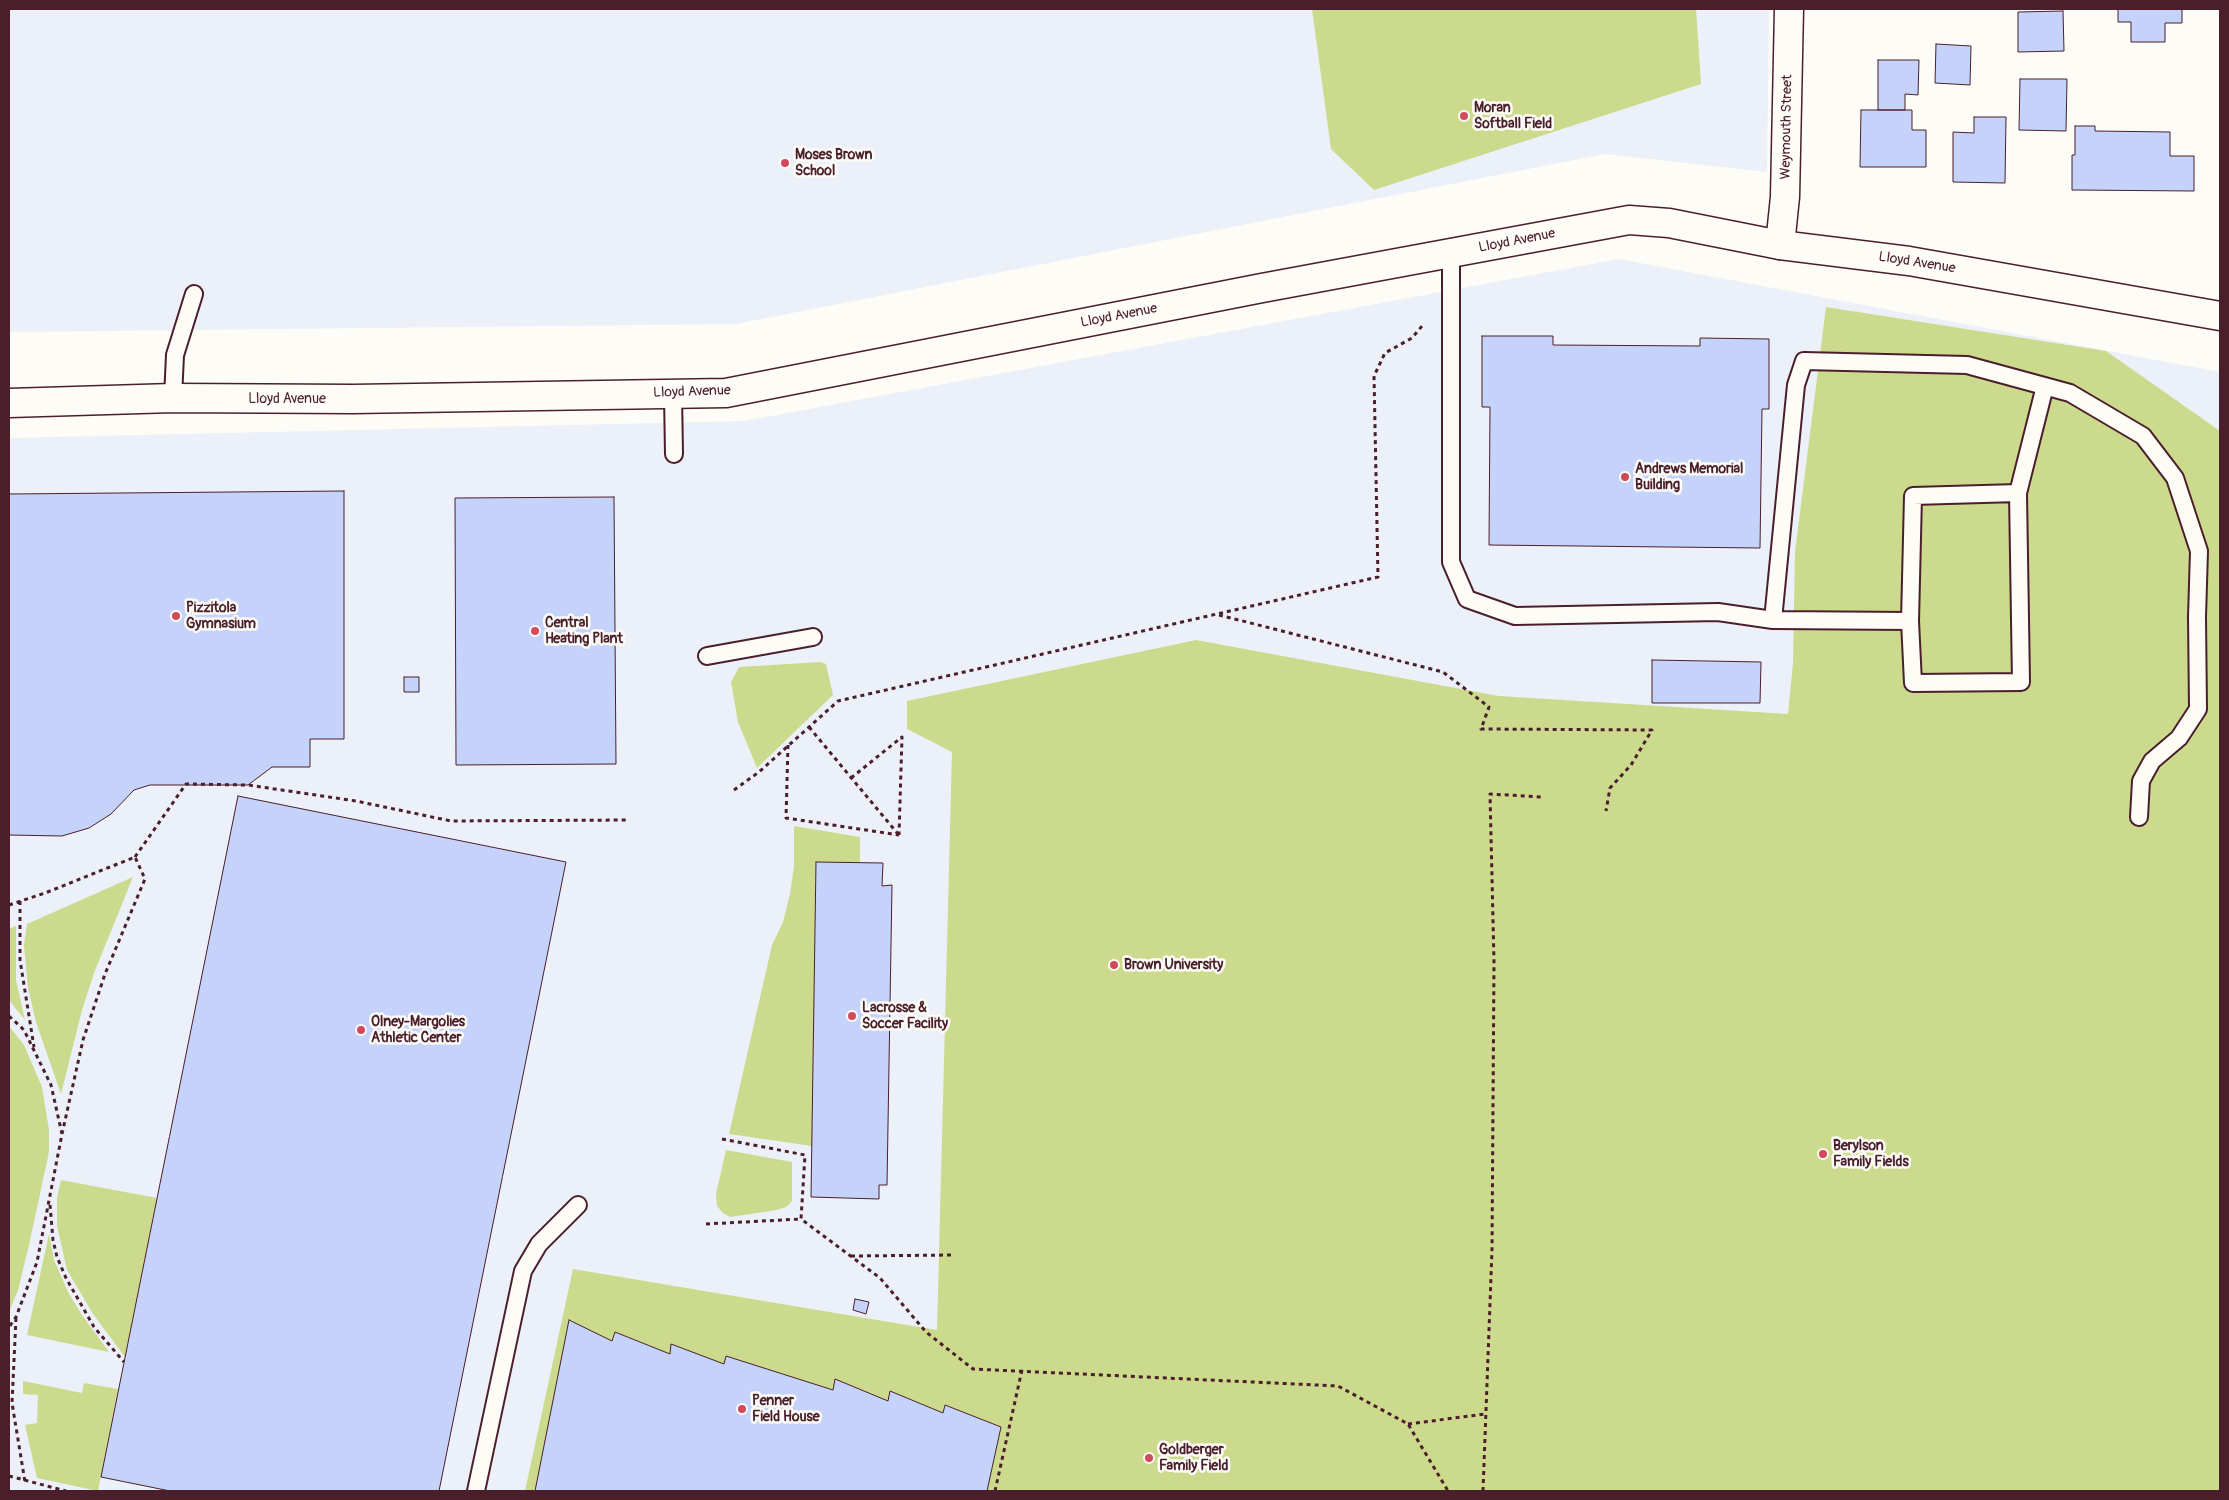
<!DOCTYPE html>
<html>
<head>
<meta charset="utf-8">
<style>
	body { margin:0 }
	#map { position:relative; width:2229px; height:1500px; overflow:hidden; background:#fdfcf7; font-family:Pangolin,sans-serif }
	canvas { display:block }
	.frame { position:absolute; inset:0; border:10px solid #4a1f2b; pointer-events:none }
</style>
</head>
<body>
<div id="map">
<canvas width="2229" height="1500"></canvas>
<div class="frame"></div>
</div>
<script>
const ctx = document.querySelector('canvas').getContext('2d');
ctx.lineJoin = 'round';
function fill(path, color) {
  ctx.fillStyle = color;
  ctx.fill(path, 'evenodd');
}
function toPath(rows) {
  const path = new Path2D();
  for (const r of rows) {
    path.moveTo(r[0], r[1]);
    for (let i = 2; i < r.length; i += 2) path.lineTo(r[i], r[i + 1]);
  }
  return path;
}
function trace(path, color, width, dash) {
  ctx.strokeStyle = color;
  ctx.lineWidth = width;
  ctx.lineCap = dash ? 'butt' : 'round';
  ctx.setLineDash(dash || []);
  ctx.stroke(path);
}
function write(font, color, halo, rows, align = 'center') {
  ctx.font = font + ' Pangolin,sans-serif';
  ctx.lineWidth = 5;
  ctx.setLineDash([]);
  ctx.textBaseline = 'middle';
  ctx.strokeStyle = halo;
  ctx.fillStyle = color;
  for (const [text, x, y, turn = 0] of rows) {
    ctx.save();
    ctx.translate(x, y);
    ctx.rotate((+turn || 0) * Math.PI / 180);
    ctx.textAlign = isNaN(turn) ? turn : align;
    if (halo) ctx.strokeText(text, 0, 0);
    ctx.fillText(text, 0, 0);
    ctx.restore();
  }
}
fill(toPath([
	[9,9,1769,9,1767,172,1605,154,736,324,9,332],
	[1619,259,2220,372,2220,1491,9,1491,9,438,744,421]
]), '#ecf0f8');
fill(toPath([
	[1312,9,1696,9,1701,84,1374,190,1331,149],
	[1826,307,2106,351,2220,431,2220,1491,525,1491,573,1269,937,1330,952,752,907,729,907,701,1196,640,1499,696,1788,714,1793,663,1795,552],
	[820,662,826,664,833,695,757,768,738,722,731,682,739,667],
	[794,826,860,837,860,863,816,862,812,1146,729,1134,772,945,783,922,790,894,794,866],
	[133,877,94,973,82,1010,61,1094,36,1022,28,988,24,945,27,924],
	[16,926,16,980,25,1020,9,1000,9,929],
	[9,1026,24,1045,42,1087,49,1130,49,1152,29,1245,18,1290,9,1312],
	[726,1150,792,1162,792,1201,786,1207,777,1210,730,1217,723,1213,717,1206,716,1194],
	[61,1180,157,1198,125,1357,93,1314,67,1270,57,1226,57,1198],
	[49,1234,54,1260,69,1294,82,1315,109,1352,27,1335],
	[23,1381,82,1393,84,1383,118,1389,98,1491,37,1478,25,1425,37,1423,38,1395,23,1394]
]), '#ccda8d');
const building = toPath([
	[2118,9,2182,9,2182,23,2165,23,2165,42,2131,42,2131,22,2118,22,2118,9],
	[2063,11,2064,51,2018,52,2018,12,2063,11],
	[1936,44,1971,46,1970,85,1935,83,1936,44],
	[1878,60,1919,60,1918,95,1905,94,1905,110,1878,110,1878,60],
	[2020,79,2067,79,2066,131,2019,130,2020,79],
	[1861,110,1912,110,1912,130,1926,130,1926,167,1860,167,1861,110],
	[1974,117,2006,117,2005,183,1953,182,1953,132,1974,133,1974,117],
	[2075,126,2095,126,2095,131,2170,132,2170,156,2194,156,2194,191,2072,190,2072,155,2075,155,2075,126],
	[1482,336,1553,336,1553,345,1700,346,1700,338,1769,339,1769,409,1762,409,1760,548,1489,545,1490,407,1482,407,1482,336],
	[344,491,344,739,310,739,310,767,272,767,248,785,150,785,134,790,111,814,89,828,62,836,9,835,9,494,344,491],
	[614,497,616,764,456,765,455,498,614,497],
	[1652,660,1761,662,1760,703,1652,703,1652,660],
	[404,677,419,677,419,692,404,692,404,677],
	[238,796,566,862,439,1491,170,1491,101,1477,238,796],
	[816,862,883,863,882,886,892,885,887,1185,879,1185,879,1199,811,1197,816,862],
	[855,1299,869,1302,866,1314,853,1310,855,1299],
	[569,1320,612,1341,615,1332,670,1354,671,1344,724,1364,726,1356,833,1390,835,1379,888,1401,890,1391,943,1413,945,1405,1001,1427,987,1491,535,1491,569,1320]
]);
fill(building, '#c5d3fa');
trace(building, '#4a1f2b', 1);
const lane = toPath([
	[1451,253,1451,562,1467,599,1515,616,1718,612,1773,620,1910,621],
	[673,394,674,454],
	[173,398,175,355,194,294],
	[2018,493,1913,496,1910,621,1913,683,2021,682,2018,493,2045,386],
	[1773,620,1796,385,1804,361,1967,365,2070,393,2143,436,2175,478,2199,551,2197,617,2198,709,2179,738,2152,761,2141,781,2139,817],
	[707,656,813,637],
	[476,1491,523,1271,539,1244,578,1205]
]);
const street = toPath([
	[1780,245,1785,197,1789,9]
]);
const secondary = toPath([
	[9,403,173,398,353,399,726,393,1262,288,1629,220,1669,223,1780,245,1909,261,2220,316]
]);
trace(lane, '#4a1f2b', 20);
trace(street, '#4a1f2b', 31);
trace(secondary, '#4a1f2b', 31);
trace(toPath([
	[1219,615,1443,672,1489,707,1481,729,1652,730,1631,765,1610,788,1606,811],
	[809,727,898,834],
	[788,745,786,818,899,835],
	[851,778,902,737,899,835],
	[734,790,759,772,838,701,1378,577,1374,376,1385,353,1412,338,1422,326],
	[135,857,186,784,248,785,356,801,451,821,629,820],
	[20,901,20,960,34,1047],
	[9,905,45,893,135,857,145,879,105,974,83,1040,62,1134],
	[9,1016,24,1030,51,1085,62,1134,37,1262,16,1317,9,1327],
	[722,1139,805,1155,801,1219,880,1278,926,1332,973,1369,1338,1386,1408,1424,1448,1491],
	[50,1205,53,1240,57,1257,66,1278,94,1327,124,1362],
	[706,1224,801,1219],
	[851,1256,954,1255],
	[16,1318,12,1403,25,1482],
	[1408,1424,1485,1414],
	[9,1476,66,1491],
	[995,1491,1022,1370],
	[1483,1491,1492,1250,1494,962,1490,794,1541,797]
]), '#4a1f2b', 3, [4, 4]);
trace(lane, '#fdfcf7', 16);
trace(street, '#fdfcf7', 28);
trace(secondary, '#fdfcf7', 28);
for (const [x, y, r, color] of [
	[1464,116,5,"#d1495b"],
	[785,163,5,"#d1495b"],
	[1625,477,5,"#d1495b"],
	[176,616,5,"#d1495b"],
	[535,631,5,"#d1495b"],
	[1114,965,5,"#d1495b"],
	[852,1016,5,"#d1495b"],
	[361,1030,5,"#d1495b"],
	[1823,1154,5,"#d1495b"],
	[742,1409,5,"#d1495b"],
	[1149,1458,5,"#d1495b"]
]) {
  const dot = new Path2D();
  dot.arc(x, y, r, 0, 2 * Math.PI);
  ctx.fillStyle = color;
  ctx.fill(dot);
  trace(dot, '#fdfcf7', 2);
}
write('bold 14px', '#4a1f2b', '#fdfcf7', [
	["Moran",1474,108],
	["Softball Field",1474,124],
	["Moses Brown",795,155],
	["School",795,171],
	["Andrews Memorial",1635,469],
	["Building",1635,485],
	["Pizzitola",186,608],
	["Gymnasium",186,624],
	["Central",545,623],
	["Heating Plant",545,639],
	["Brown University",1124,965],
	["Lacrosse &",862,1008],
	["Soccer Facility",862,1024],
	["Olney-Margolies",371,1022],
	["Athletic Center",371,1038],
	["Berylson",1833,1146],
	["Family Fields",1833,1162],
	["Penner",752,1401],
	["Field House",752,1417],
	["Goldberger",1159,1450],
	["Family Field",1159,1466]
], 'left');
write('14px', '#4a1f2b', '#fdfcf7', [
	["Weymouth Street",1787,127,-89],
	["Lloyd Avenue",1517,241,-11],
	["Lloyd Avenue",1917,263,9],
	["Lloyd Avenue",1119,316,-11],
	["Lloyd Avenue",692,392,-2],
	["Lloyd Avenue",287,399]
]);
</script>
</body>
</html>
